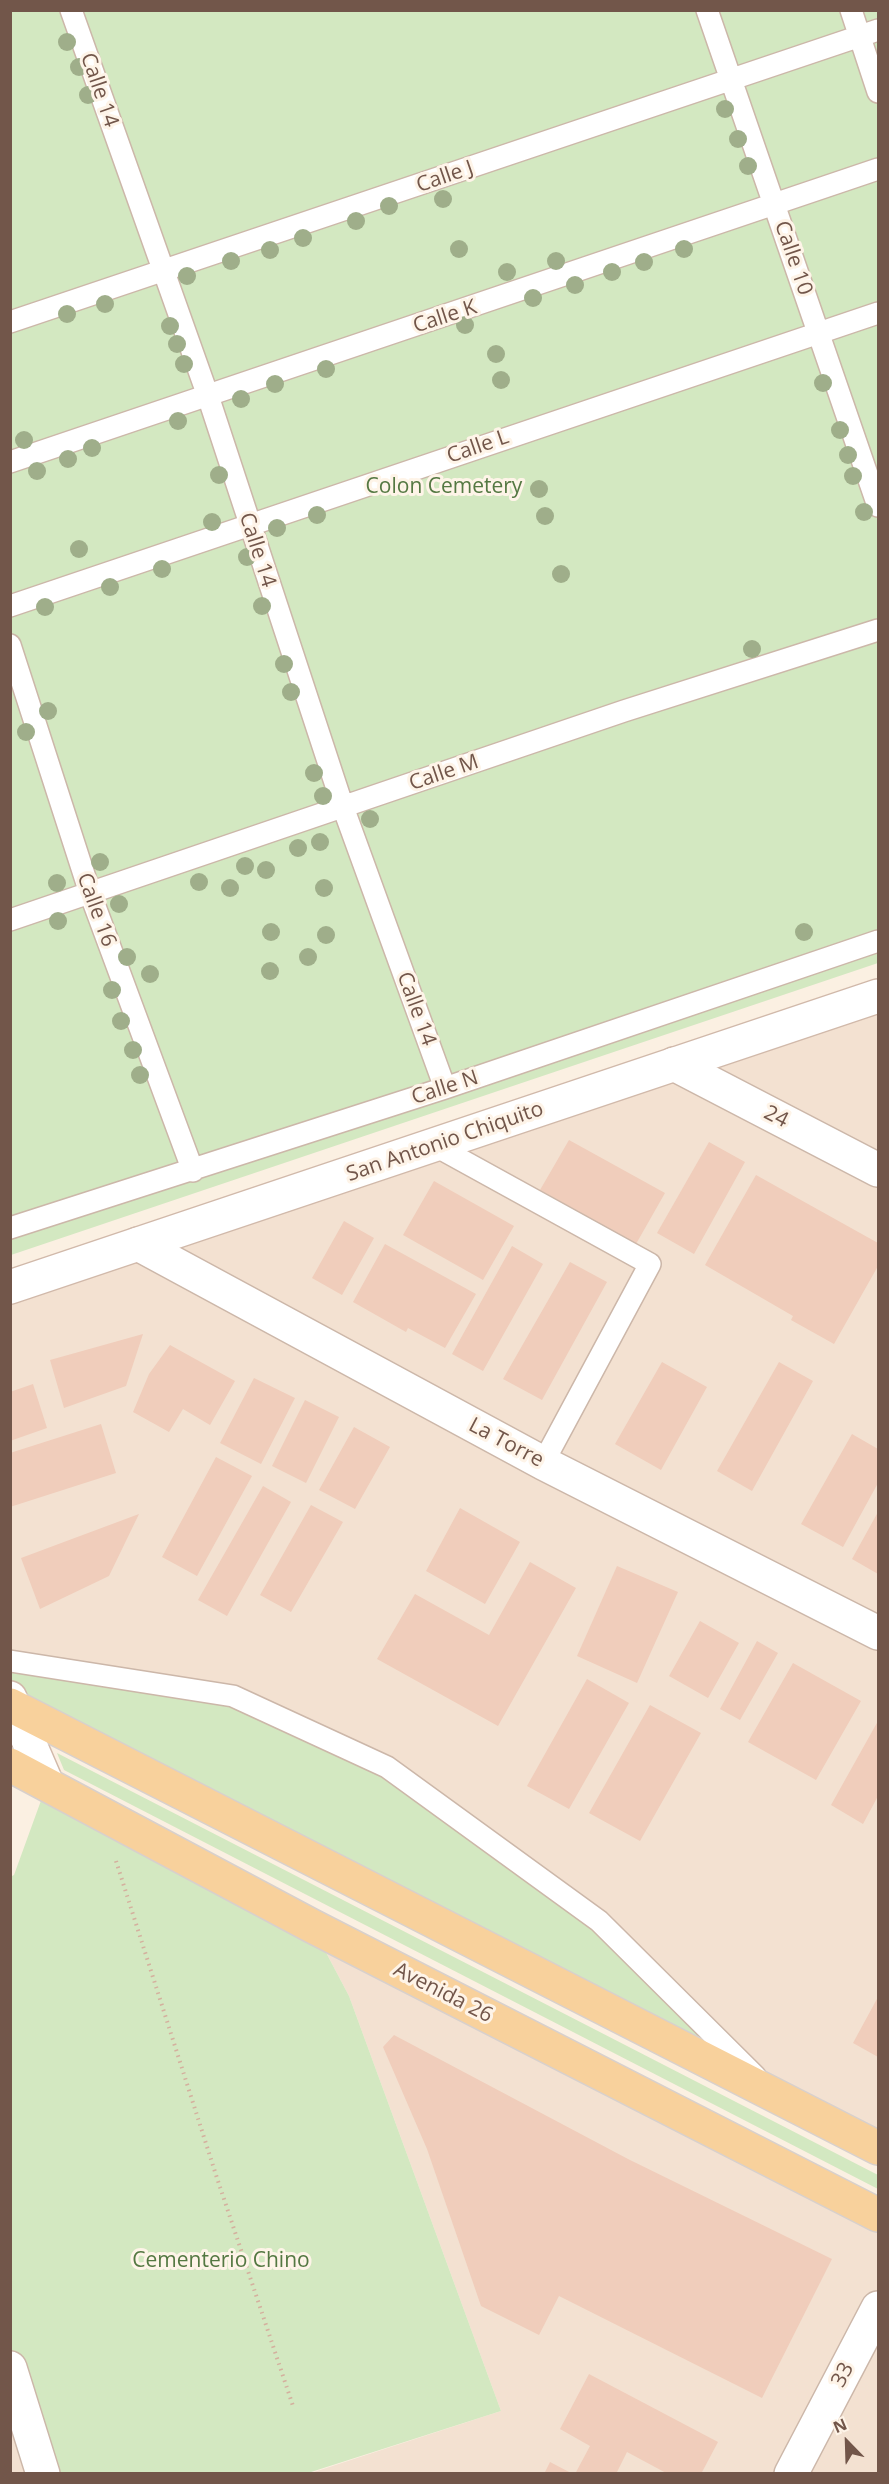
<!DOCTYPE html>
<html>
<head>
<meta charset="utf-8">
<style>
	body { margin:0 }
	#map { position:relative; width:889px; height:2484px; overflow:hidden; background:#fbf0e2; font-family:"Open Sans",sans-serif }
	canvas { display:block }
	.frame { position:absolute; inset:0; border:12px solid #72564a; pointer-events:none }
	.north { position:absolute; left:817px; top:2412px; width:60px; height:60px; -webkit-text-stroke:4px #fef4e8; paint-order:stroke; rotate:337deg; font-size:16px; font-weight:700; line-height:24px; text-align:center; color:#72564a }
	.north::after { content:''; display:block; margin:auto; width:21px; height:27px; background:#72564a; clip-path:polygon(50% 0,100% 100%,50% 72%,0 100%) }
</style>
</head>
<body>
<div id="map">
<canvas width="889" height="2484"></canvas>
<div class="frame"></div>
<div class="north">N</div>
</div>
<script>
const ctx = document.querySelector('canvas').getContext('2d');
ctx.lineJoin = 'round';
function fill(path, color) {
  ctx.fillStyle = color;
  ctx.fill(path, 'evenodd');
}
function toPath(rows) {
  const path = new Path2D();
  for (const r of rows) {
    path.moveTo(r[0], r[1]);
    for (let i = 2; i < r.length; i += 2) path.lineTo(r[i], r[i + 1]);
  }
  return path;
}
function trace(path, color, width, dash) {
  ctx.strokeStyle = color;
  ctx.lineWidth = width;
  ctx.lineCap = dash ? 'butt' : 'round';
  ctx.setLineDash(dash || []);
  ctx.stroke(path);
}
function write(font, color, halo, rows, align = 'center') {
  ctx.font = font + ' "Open Sans",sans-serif';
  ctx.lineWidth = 6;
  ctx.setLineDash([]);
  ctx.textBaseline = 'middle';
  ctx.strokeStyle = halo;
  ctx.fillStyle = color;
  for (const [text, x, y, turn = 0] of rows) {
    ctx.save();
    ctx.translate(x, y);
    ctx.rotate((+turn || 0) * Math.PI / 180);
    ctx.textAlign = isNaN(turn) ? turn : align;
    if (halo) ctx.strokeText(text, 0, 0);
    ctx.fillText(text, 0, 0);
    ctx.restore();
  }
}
fill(toPath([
	[878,996,878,2148,11,1661,10,1287],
	[312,1926,878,2215,878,2473,308,2474,501,2411,349,1996],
	[11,2368,43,2473,11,2473]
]), '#f3e1d1');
fill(toPath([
	[10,11,878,11,878,963,11,1255],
	[10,1661,233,1696,387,1767,599,1921,775,2096,11,1698],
	[57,1753,878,2175,878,2189,64,1770],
	[47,1784,312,1926,349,1996,501,2411,308,2473,44,2473,11,2365,10,1877,14,1875]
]), '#d3e8c1');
fill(toPath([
	[569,1140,665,1193,636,1244,540,1190],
	[709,1142,745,1162,694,1254,657,1233],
	[756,1175,878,1243,878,1266,834,1344,791,1320,793,1316,705,1265],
	[434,1181,514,1226,483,1280,403,1235],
	[344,1221,374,1238,342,1295,312,1278],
	[385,1244,476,1294,445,1348,408,1328,406,1332,353,1302],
	[512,1246,543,1264,483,1371,452,1354],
	[570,1262,607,1282,542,1400,503,1379],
	[143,1334,126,1386,64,1408,50,1360],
	[170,1345,235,1381,210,1425,183,1409,169,1432,133,1412,149,1374],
	[662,1362,707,1387,661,1470,615,1444],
	[779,1362,813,1381,752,1491,717,1471],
	[254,1378,295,1398,261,1464,220,1443],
	[33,1384,47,1428,10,1441,10,1392],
	[305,1400,339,1417,306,1483,272,1466],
	[101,1424,116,1473,10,1507,10,1453],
	[354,1427,390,1447,355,1509,319,1490],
	[852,1434,878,1449,878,1483,843,1547,801,1524],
	[216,1457,252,1476,197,1576,162,1557],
	[263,1486,291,1502,227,1616,198,1600],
	[311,1505,343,1522,291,1612,260,1595],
	[460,1508,520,1542,485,1604,426,1571],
	[878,1512,878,1574,852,1559],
	[139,1514,109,1576,40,1609,21,1558],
	[530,1562,576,1588,498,1726,377,1659,415,1594,489,1635],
	[617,1566,678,1592,637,1683,577,1656],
	[700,1621,739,1643,708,1698,669,1676],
	[757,1641,778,1653,740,1720,720,1709],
	[793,1663,861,1701,816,1780,748,1742],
	[587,1679,629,1703,569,1809,527,1786],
	[650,1705,701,1733,640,1841,589,1813],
	[878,1721,878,1796,863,1824,831,1805],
	[878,1997,878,2057,853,2043],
	[394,2035,628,2159,832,2259,762,2398,559,2296,539,2335,481,2306,427,2149,383,2047],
	[589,2374,718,2442,701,2474,668,2474,627,2452,616,2474,575,2474,590,2446,560,2429],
	[550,2462,573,2474,544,2474]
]), '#f0cdbb');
const lane = toPath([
	[71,10,208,396,343,807,445,1088],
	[707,10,878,506],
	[851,10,878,92],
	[10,322,878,30],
	[10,462,878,169],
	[10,606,878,313],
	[10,645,90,893,193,1171],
	[10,920,624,711,878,630],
	[434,1145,650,1264,543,1463],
	[10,1228,445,1088,878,941],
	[10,1661,233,1696,387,1767,599,1921,755,2076]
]);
const street = toPath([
	[674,1064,878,1170],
	[138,1244,543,1463,878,1633],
	[10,2368,43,2474],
	[791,2474,878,2308]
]);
const secondary = toPath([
	[10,1287,878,996],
	[10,1698,47,1784]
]);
const primary = toPath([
	[10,1705,878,2148],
	[10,1765,312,1926,878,2215]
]);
trace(lane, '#ccb7a9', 24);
trace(street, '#ccb7a9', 36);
trace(secondary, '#d1b9aa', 36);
trace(primary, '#d8d0cc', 36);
trace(toPath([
	[116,1861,216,2175,293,2406]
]), '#d4b09e', 4, [1.5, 4.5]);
trace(lane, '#fff', 21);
trace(street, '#fff', 33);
trace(secondary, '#fff', 33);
trace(primary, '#f8d19c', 33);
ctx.fillStyle = '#9fae8a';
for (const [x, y] of [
	[67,42],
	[79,67],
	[88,95],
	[725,109],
	[738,139],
	[748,166],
	[443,199],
	[389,206],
	[356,221],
	[303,238],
	[459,249],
	[684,249],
	[270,250],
	[231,261],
	[556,261],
	[644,262],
	[507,272],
	[612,272],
	[187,276],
	[575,285],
	[533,298],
	[105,304],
	[67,314],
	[465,325],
	[170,326],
	[177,344],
	[496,354],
	[184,364],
	[326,369],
	[501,380],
	[823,383],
	[275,384],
	[241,399],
	[178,421],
	[840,430],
	[24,440],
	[92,448],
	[848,455],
	[68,459],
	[37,471],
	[219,475],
	[853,476],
	[539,489],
	[864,512],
	[317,515],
	[545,516],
	[212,522],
	[277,528],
	[79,549],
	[247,557],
	[162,569],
	[561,574],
	[110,587],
	[262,606],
	[45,607],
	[752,649],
	[284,664],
	[291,692],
	[48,711],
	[26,732],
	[314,773],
	[323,796],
	[370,819],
	[320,842],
	[298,848],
	[100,862],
	[245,866],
	[266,870],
	[199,882],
	[57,883],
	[230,888],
	[324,888],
	[119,904],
	[58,921],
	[271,932],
	[804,932],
	[326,935],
	[127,957],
	[308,957],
	[270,971],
	[150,974],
	[112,990],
	[121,1021],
	[133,1050],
	[140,1075]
]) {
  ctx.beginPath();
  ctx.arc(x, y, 9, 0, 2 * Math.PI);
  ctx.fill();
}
write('21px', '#72564a', '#fef4e8', [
	["Calle 14",99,90,71],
	["Calle J",445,177,-19],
	["Calle 10",793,258,71],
	["Calle K",445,317,-18],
	["Calle L",478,447,-19],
	["Calle 14",257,550,72],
	["Calle M",444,773,-19],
	["Calle 16",96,910,70],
	["Calle 14",416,1009,70],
	["Calle N",445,1088,-18],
	["24",776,1117,27],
	["San Antonio Chiquito",445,1142,-19],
	["La Torre",506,1443,28],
	["Avenida 26",443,1993,27],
	["33",843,2375,-62]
]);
write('21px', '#547842', '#fef4e8', [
	["Colon Cemetery",444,487],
	["Cementerio Chino",221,2261]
]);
</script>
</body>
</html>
